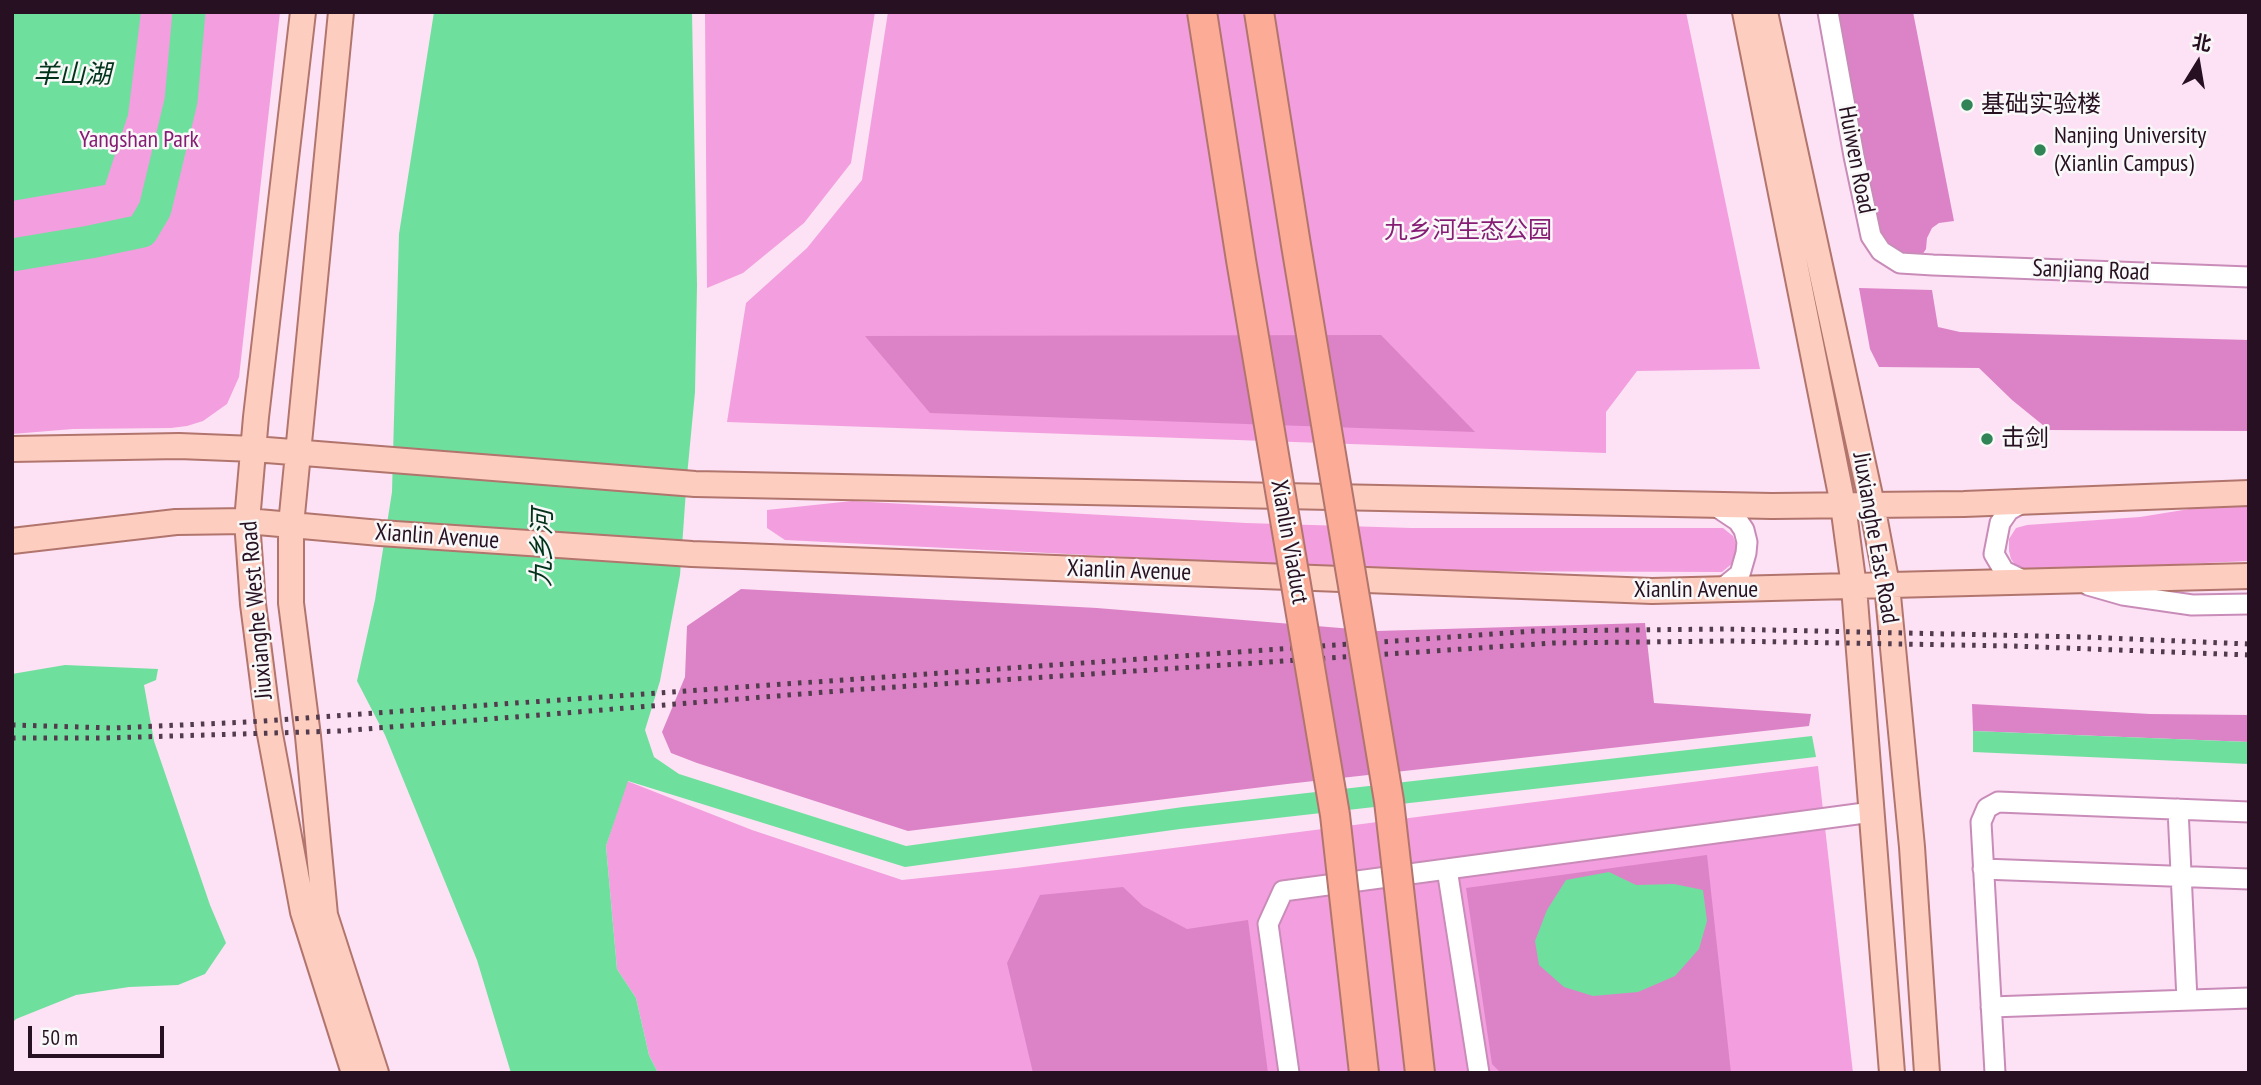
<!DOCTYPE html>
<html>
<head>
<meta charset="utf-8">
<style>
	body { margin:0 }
	#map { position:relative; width:2261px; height:1085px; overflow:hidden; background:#fce2f4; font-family:"PT Sans Narrow","Noto Sans SC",sans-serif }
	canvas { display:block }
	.frame { position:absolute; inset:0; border:14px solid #261021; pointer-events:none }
	.north { position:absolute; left:2163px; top:28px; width:70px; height:70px; -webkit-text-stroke:5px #f8f8f8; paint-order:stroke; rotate:11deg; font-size:19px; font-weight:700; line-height:28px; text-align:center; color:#261021 }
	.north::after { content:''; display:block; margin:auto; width:24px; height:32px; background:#261021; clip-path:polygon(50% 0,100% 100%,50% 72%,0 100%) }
	.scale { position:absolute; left:28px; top:1026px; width:136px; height:32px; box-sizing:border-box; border:4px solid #261021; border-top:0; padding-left:9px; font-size:21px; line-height:24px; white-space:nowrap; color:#261021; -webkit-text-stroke:5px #f8f8f8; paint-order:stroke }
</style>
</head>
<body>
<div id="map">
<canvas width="2261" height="1085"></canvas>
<div class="frame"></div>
<div class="north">北</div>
<div class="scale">50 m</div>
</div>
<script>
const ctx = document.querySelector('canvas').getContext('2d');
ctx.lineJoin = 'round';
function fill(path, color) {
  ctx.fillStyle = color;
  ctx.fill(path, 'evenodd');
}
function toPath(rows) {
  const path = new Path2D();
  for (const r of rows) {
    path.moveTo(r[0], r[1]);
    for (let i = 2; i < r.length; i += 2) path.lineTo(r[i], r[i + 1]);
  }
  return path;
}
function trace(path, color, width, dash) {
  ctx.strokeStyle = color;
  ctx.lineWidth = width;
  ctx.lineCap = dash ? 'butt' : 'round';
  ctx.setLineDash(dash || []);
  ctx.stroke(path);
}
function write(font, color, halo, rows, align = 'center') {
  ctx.font = font + ' "PT Sans Narrow","Noto Sans SC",sans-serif';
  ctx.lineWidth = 5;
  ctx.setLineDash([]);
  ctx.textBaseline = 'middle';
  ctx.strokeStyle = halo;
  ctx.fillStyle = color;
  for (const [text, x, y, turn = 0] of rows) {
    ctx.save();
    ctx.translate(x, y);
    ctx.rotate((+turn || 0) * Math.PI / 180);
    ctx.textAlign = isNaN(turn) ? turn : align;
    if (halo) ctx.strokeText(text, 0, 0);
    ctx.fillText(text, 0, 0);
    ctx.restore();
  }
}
fill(toPath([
	[12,12,280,12,239,377,227,404,203,421,187,426,171,428,73,429,12,434],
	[705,12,875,12,851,163,804,223,743,273,707,288],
	[888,12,1686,12,1760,369,1637,371,1606,412,1606,453,727,422,746,303,807,248,862,180],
	[852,501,1246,523,1411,528,1723,528,1733,536,1738,550,1734,562,1722,572,1412,571,785,540,767,528,767,510],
	[2249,503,2249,561,2027,571,2017,567,2011,559,2009,551,2009,539,2016,528,2027,525,2140,517,2214,505],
	[1818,766,1853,1073,658,1073,649,1055,636,998,617,969,606,846,627,781,752,830,902,880,1016,868]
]), '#f39ede');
fill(toPath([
	[1836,12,1913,12,1954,221,1939,223,1932,228,1927,238,1926,249,1922,255,1915,257,1898,251,1884,242,1877,224],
	[1859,288,1932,290,1938,327,1960,332,2249,340,2249,431,2049,430,2012,400,1979,368,1879,367,1870,349],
	[1381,335,1475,432,930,413,865,336],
	[741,589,1097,608,1377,631,1645,623,1654,703,1811,714,1809,726,1287,784,908,831,697,763,671,753,662,732,685,677,687,626],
	[1972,704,2150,714,2249,715,2249,742,1973,731],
	[1707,855,1731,1073,1501,1073,1492,1064,1466,888],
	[1123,887,1143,906,1187,929,1248,920,1268,1073,1033,1073,1007,963,1040,895]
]), '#dc83c7');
fill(toPath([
	[12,12,141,12,128,115,105,185,12,201],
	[434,12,692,12,697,285,695,392,687,476,680,575,660,681,645,730,654,757,679,774,906,846,1183,807,1812,736,1816,757,1180,829,905,867,628,781,606,846,617,969,636,998,649,1055,658,1073,511,1073,477,960,385,735,357,681,375,600,392,492,399,234],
	[65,665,158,669,156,680,144,685,154,741,210,905,226,943,205,974,178,985,129,987,76,995,16,1019,12,1023,12,674],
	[1973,731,2249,742,2249,764,1973,752],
	[1609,872,1636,885,1674,884,1703,890,1707,921,1699,949,1675,976,1638,992,1593,996,1564,987,1539,965,1535,941,1547,910,1566,880]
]), '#6fdf9e');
trace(toPath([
	[12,255,90,242,142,231,155,209,181,101,189,12]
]), '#6fdf9e', 33);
const minor = toPath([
	[1828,12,1854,156,1871,236,1881,251,1900,263,1933,265,2249,277],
	[2024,502,2009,510,2000,523,1994,554,2004,571,2025,581],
	[1714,505,1738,521,1744,530,1747,542,1746,553,1740,574,1719,591],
	[2088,585,2123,595,2192,605,2249,604],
	[2178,809,2187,1000],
	[1983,869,2249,879],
	[1991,1007,2249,998],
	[1289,1073,1268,924,1283,891,1447,869],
	[1479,1073,1447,869,1872,812],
	[1995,1073,1981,822,1987,808,1998,802,2249,812]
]);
const major = toPath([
	[303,12,256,417,247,521,253,604,269,729,303,912,354,1073],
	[341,12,291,525,291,603,308,736,325,915,376,1073],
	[1745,12,1843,505,1854,587,1892,1073],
	[1765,12,1872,505,1887,585,1912,847,1927,1073],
	[12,449,179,446,254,449,695,484,1772,506,1964,504,2249,493],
	[12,541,176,522,247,521,380,533,692,554,1652,591,2249,576]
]);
trace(minor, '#c98cb9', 23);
trace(major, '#b1756d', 28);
trace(minor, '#fff', 19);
trace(major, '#fdcdc0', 24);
trace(toPath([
	[12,725,114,728,248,722,1535,631,1725,629,2084,637,2249,644],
	[12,738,105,738,340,731,851,690,1553,643,1729,641,2013,646,2249,655]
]), '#513b4c', 5, [3.5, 7]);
const highwayBridge = toPath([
	[1202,12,1241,260,1335,815,1364,1073],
	[1259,12,1296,245,1389,801,1420,1073]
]);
trace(highwayBridge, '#b1756d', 32, []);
trace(highwayBridge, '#fcac96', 28);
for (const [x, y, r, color] of [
	[1967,105,7,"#308456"],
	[2040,150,7,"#308456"],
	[1987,439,7,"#308456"]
]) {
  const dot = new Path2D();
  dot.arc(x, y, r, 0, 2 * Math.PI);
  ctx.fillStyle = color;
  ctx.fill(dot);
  trace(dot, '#f8f8f8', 2.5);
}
write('24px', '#261021', '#f8f8f8', [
	["基础实验楼",1981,105],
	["Nanjing University",2054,136],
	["(Xianlin Campus)",2054,164],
	["击剑",2001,439]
], 'left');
write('24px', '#861c74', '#f8f8f8', [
	["Yangshan Park",139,140],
	["九乡河生态公园",1468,231]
]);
write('24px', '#261021', '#f8f8f8', [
	["Huiwen Road",1856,160,79],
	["Sanjiang Road",2091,271,2],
	["Xianlin Avenue",437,537,4],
	["Jiuxianghe East Road",1875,538,80],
	["Xianlin Viaduct",1289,542,80],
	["Xianlin Avenue",1129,571,2],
	["Xianlin Avenue",1696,590],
	["Jiuxianghe West Road",257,610,-95]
]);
write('italic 26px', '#01331b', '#f8f8f8', [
	["羊山湖",72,76],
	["九乡河",543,548,-89]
]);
</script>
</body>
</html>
